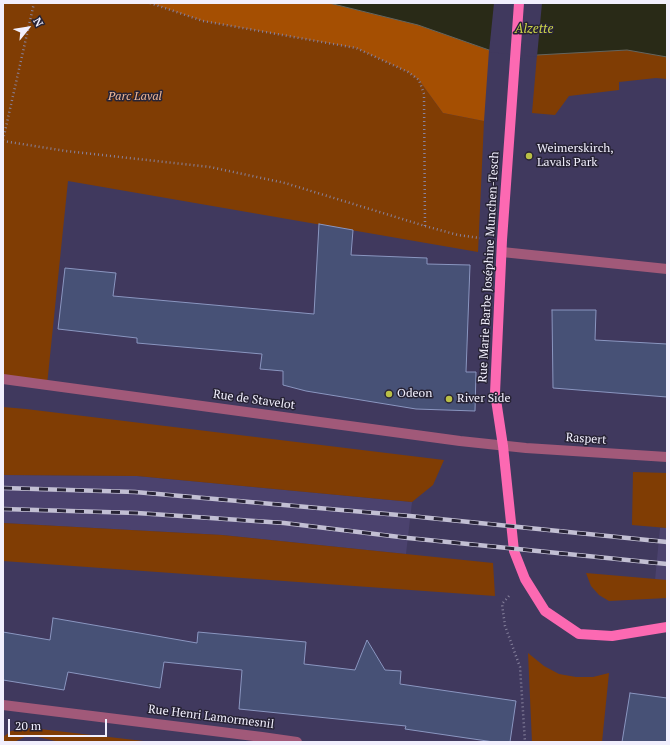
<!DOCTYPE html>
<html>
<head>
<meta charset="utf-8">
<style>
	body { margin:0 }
	#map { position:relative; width:670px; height:745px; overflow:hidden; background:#40395e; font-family:"PT Serif",serif }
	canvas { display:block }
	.frame { position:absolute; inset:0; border:4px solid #f1effd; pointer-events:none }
	.north { position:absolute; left:8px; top:8px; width:40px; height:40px; -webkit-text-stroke:3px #272335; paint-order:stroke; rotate:60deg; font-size:11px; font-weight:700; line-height:16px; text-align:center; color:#f1effd }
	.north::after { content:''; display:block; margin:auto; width:14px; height:18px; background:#f1effd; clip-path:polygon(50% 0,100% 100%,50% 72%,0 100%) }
	.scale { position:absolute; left:8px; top:719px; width:99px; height:18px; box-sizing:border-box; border:2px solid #f1effd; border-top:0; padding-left:5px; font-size:12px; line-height:14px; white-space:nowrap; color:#f1effd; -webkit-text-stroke:3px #272335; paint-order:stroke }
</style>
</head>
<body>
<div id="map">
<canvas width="670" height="745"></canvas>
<div class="frame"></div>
<div class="north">N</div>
<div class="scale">20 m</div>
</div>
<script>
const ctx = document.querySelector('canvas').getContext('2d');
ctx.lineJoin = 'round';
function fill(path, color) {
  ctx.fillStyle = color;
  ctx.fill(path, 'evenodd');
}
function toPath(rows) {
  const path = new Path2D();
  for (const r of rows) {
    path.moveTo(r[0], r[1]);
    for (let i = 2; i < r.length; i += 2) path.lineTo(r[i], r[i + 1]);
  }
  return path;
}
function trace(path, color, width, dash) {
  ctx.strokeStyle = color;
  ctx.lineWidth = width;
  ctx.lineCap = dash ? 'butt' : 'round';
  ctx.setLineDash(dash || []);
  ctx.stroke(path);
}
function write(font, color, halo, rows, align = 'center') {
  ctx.font = font + ' "PT Serif",serif';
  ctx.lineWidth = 3;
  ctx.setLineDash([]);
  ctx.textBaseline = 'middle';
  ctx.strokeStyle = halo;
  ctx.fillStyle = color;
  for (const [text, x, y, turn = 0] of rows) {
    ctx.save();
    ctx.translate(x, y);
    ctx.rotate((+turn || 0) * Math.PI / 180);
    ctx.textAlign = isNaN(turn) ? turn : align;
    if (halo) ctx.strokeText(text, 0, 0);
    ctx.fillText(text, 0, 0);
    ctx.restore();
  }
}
fill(toPath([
	[3,475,137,476,412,502,406,554,222,535,3,523],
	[660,528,667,528,667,580,655,580]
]), '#4b426e');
fill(toPath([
	[3,3,150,3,203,21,356,48,408,72,419,80,443,113,484,121,478,252,68,181,47,385,3,379],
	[627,50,667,57,667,79,656,78,619,82,619,90,569,96,555,115,532,113,537,55],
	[3,407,26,409,444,460,433,485,412,502,137,476,3,475],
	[633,472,667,473,667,528,632,525],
	[3,523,222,535,493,563,495,596,3,561],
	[586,573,667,580,667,598,609,601,599,595,591,586],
	[528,653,544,666,559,674,576,677,593,677,609,673,602,742,532,742],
	[31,728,152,742,60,742,29,735,14,742,3,742,3,737,11,731]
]), '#803d04');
fill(toPath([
	[150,3,329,3,418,25,489,50,484,121,443,113,419,80,408,72,356,48,203,21]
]), '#a54f02');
const water = toPath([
	[329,3,667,3,667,57,627,50,537,55,489,50,418,25,329,3]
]);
fill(water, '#292a17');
trace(water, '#65655c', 1);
fill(toPath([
	[494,3,542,3,537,57,489,52]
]), '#40395e');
const building = toPath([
	[319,224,353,230,351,255,427,258,427,264,470,265,466,372,476,372,475,411,416,409,306,391,283,385,283,371,260,369,262,354,137,343,137,338,58,329,65,268,116,273,113,296,314,314,319,224],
	[552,310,596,310,595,340,667,344,667,397,553,388,552,310],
	[53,618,197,643,198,632,306,642,304,664,355,670,367,640,385,670,401,671,400,684,516,701,510,742,494,742,405,729,406,726,239,709,242,670,164,662,160,688,68,672,64,690,3,680,3,632,50,640,53,618],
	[630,693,667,698,667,742,622,742,630,693]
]);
fill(building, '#475176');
trace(building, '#8a96c0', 1);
trace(toPath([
	[150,3,203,21,356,48,408,72,419,80,424,94,425,226],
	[3,140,34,3],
	[3,141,66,151,210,167,285,183,425,226,458,235,480,238],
	[509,596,502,604,505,626,520,667,525,742]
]), '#88839e', 2.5, [1, 3]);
trace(toPath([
	[502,252,667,269],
	[3,379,460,441,526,448,667,457],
	[3,705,262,737,297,742]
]), '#a15979', 10);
trace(toPath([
	[519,3,502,240,495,393,503,446,514,551,525,579,545,611,579,634,612,636,667,627]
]), '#fc69b2', 10);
const rail = toPath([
	[3,488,135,492,410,516,667,542],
	[3,509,137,513,284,523,408,538,667,564]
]);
trace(rail, '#c2bfd3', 4.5);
trace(rail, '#272335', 3, [9]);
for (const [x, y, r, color] of [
	[529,156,4,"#bac046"],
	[389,394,4,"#bac046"],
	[449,399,4,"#bac046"]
]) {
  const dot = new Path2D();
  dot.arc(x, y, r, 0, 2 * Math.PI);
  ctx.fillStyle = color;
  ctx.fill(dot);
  trace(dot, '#272335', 1.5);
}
write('italic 12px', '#f0b897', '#272335', [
	["Parc Laval",135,97]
]);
write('12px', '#f1effd', '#272335', [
	["Weimerskirch,",537,149],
	["Lavals Park",537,163],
	["Odeon",397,394],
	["River Side",457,399]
], 'left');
write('12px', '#f1effd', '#272335', [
	["Rue Marie Barbe Joséphine Munchen-Tesch",489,267,-87],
	["Rue de Stavelot",254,400,8],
	["Raspert",586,439,4],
	["Rue Henri Lamormesnil",211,717,7]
]);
write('italic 13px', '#cbd348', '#272335', [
	["Alzette",534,29]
]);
</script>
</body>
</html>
